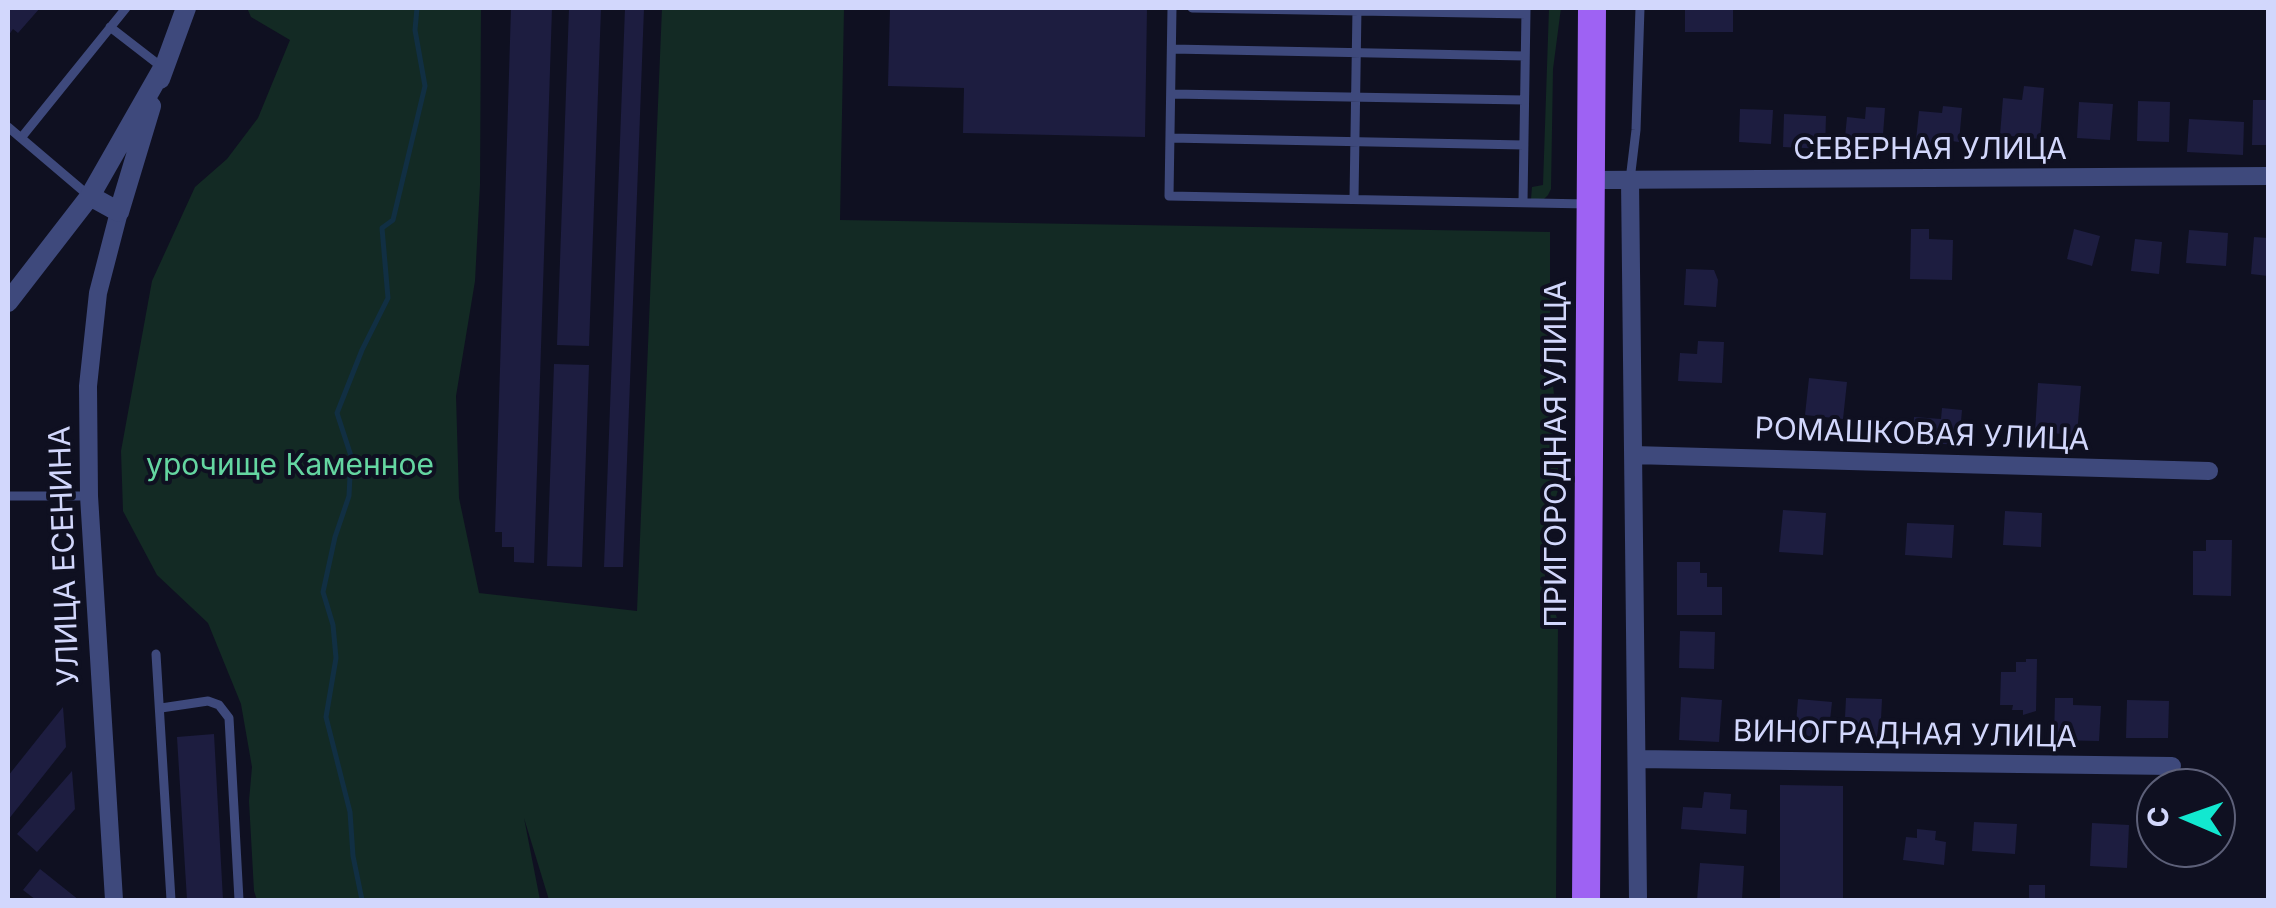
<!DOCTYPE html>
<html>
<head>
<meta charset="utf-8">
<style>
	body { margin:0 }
	#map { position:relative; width:2276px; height:908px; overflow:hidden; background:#0f1021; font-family:Inter,sans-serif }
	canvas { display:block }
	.frame { position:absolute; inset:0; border:10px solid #d2d7fc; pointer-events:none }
	.north { position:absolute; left:2136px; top:768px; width:100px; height:100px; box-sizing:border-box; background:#0f1021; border:2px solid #5d6079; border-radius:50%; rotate:272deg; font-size:28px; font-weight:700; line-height:40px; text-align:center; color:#d2d7fc }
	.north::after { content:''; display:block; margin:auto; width:35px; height:45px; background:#12e8d0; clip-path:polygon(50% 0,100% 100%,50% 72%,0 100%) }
</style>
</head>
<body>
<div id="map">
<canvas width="2276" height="908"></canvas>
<div class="frame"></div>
<div class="north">С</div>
</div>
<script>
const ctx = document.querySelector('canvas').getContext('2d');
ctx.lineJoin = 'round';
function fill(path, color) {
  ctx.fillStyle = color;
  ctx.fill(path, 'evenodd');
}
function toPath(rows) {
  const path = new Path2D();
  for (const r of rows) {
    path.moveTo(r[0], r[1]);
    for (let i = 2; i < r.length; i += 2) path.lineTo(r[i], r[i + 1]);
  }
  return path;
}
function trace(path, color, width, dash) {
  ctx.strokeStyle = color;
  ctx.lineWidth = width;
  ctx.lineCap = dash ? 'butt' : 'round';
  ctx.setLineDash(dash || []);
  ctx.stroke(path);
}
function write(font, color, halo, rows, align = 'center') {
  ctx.font = font + ' Inter,sans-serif';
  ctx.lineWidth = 8;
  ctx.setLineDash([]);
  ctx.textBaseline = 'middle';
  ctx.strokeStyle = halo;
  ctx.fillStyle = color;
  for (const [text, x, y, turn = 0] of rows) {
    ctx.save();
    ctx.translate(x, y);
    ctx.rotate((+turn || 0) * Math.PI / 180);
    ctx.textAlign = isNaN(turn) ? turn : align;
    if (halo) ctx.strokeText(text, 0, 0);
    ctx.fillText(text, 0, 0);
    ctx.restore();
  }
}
fill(toPath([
	[247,8,481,8,480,185,475,281,456,396,459,498,479,593,637,611,662,8,844,8,840,220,1550,232,1550,360,1558,428,1558,490,1548,525,1545,576,1558,622,1556,900,549,900,524,818,540,900,257,900,254,891,249,801,252,767,241,704,208,623,157,575,123,511,121,451,152,281,195,187,227,159,258,118,290,40,251,17],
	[1549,8,1561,8,1553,69,1551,189,1548,195,1543,200,1531,199,1532,187,1543,185]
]), '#132a24');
trace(toPath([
	[362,900,353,856,350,812,326,717,336,658,333,625,323,592,335,537,349,496,351,456,337,413,362,350,388,298,382,228,393,220,425,86,415,30,417,8]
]), '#112f43', 5);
fill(toPath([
	[8,8,40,8,18,33,13,29,8,36],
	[511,8,552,8,534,563,514,562,514,547,502,547,502,532,495,532],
	[569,8,601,8,589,346,557,345],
	[625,8,644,8,623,567,604,567],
	[890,8,1147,8,1145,137,963,133,964,88,888,86],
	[1685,8,1733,8,1733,32,1685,32],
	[2024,86,2044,88,2040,139,2000,135,2003,98,2022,100],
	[2253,100,2268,100,2268,145,2252,145],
	[2138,101,2170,102,2169,142,2137,141],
	[2079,102,2113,104,2110,140,2077,138],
	[1943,106,1962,108,1959,142,1944,140,1943,152,1915,150,1919,111,1942,113],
	[1866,107,1885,108,1882,148,1859,146,1858,159,1843,158,1847,117,1865,119],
	[1740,109,1773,110,1771,144,1739,142],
	[1784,114,1826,116,1825,149,1783,147],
	[2189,119,2244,122,2243,155,2187,152],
	[1911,229,1929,229,1929,239,1953,240,1952,280,1910,279],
	[2074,229,2100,236,2092,266,2067,259],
	[2189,230,2228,233,2226,266,2186,263],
	[2254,237,2268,238,2268,276,2251,274],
	[2135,239,2162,242,2159,274,2131,271],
	[1686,269,1714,270,1718,280,1716,307,1684,305],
	[1698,341,1724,342,1722,383,1678,381,1680,353,1697,354],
	[554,364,589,365,582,567,547,566],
	[1809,378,1847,382,1843,419,1805,415],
	[2038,383,2081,386,2077,435,2035,432],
	[1942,408,1962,410,1959,445,1913,442,1914,417,1941,419],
	[1783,510,1826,513,1823,555,1779,552],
	[2005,511,2042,513,2041,547,2003,545],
	[1907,523,1954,525,1952,558,1905,555],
	[2206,540,2232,540,2231,596,2193,595,2193,551,2206,551],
	[1677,562,1700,562,1700,573,1707,573,1707,587,1722,587,1722,615,1677,615],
	[1680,631,1715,632,1714,669,1679,668],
	[2026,659,2037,659,2036,711,2023,715,2023,710,2012,710,2013,705,2000,705,2001,672,2016,672,2016,662,2026,662],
	[1681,697,1722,700,1719,742,1679,740],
	[1846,698,1882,699,1880,739,1844,738],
	[2055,698,2073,698,2073,705,2101,706,2099,741,2054,740],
	[1798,699,1832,702,1828,739,1795,736],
	[2127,700,2169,701,2168,738,2126,738],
	[63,707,66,747,8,820,8,776],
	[214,734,223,900,187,900,177,737],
	[72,771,75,809,37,852,17,834],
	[1780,785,1843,786,1843,900,1780,900],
	[1704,792,1731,794,1730,809,1747,810,1746,834,1681,829,1683,807,1702,808],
	[1974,822,2017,824,2015,854,1972,851],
	[2092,823,2129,825,2127,868,2090,866],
	[1917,829,1936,831,1935,840,1946,842,1944,865,1903,860,1906,837,1917,838],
	[1700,863,1744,866,1742,900,1697,900],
	[40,869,79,900,36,900,23,890],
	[2029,885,2045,885,2045,900,2029,900]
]), '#1d1d40');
trace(toPath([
	[1172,8,1169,196,1588,204],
	[1192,8,1526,14],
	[110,27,163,68],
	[1172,49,1525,56],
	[1171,94,1524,100],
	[8,127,88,195],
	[21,138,126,8],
	[1170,138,1524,145],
	[1630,180,1636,130,1640,8],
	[1354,199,1357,8],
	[1523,202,1526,10],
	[8,496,89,496],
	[156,654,171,900],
	[161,708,208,701,219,705,229,718,239,900]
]), '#3e497c', 9);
trace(toPath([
	[1591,180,2268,176],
	[1630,180,1638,900],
	[1633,455,2209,471],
	[1637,759,2172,766],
	[114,900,89,496,88,386,98,293,119,212]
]), '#3e497c', 18);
trace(toPath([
	[160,79,186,8],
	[90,196,119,212,151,106],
	[8,302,90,196,163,68]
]), '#3e497c', 20);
trace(toPath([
	[1586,900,1592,8]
]), '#9e62f3', 28);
write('30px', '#d2d7fc', '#0f1021', [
	["СЕВЕРНАЯ УЛИЦА",1930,150],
	["РОМАШКОВАЯ УЛИЦА",1922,435,2],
	["ПРИГОРОДНАЯ УЛИЦА",1557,454,-90],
	["УЛИЦА ЕСЕНИНА",65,556,-92],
	["ВИНОГРАДНАЯ УЛИЦА",1905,735,1]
]);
write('30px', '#64d6a1', '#0f1021', [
	["урочище Каменное",290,466]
]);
</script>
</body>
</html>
